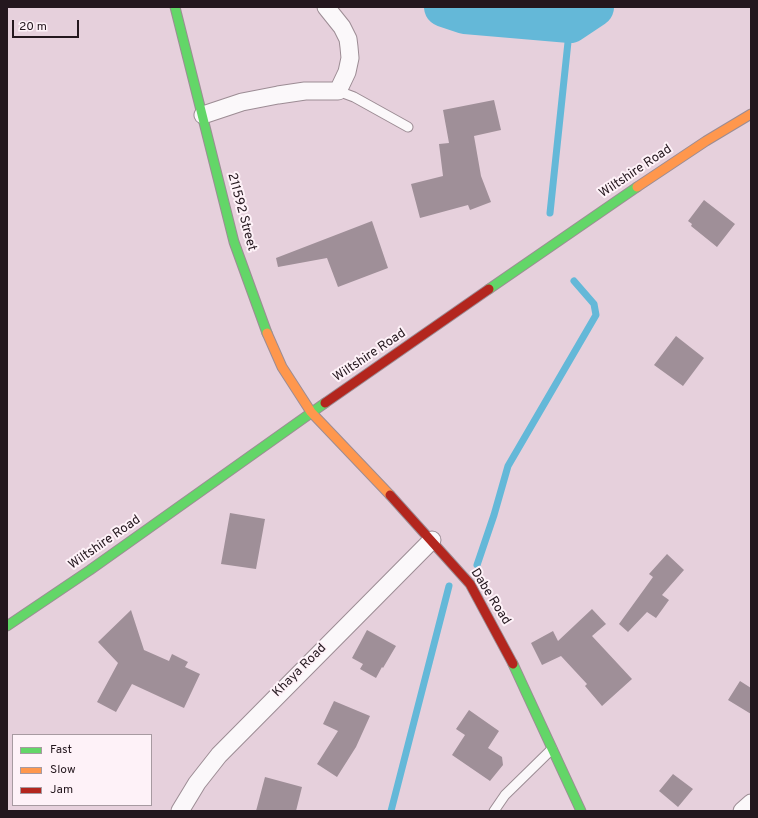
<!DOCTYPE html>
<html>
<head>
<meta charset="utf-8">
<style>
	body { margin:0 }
	#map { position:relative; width:758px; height:818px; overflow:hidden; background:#e6d0dc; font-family:Overpass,sans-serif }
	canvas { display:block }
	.frame { position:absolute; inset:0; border:8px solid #24171e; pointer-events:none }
	.legend { position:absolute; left:12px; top:734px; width:140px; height:72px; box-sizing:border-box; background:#fef2f8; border:1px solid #a79aa1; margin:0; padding:5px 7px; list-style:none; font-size:12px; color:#24171e }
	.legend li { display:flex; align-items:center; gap:8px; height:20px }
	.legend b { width:20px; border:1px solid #a79aa1 }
	.scale { position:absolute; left:12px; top:20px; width:67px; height:18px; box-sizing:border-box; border:2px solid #24171e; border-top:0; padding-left:5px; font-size:12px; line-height:14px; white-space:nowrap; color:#24171e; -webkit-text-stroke:3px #fef2f8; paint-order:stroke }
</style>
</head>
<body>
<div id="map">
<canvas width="758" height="818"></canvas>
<div class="frame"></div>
<ul class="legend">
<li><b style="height:5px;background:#63d668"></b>Fast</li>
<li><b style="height:5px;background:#ff974d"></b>Slow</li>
<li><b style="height:5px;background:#b3261e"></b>Jam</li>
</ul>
<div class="scale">20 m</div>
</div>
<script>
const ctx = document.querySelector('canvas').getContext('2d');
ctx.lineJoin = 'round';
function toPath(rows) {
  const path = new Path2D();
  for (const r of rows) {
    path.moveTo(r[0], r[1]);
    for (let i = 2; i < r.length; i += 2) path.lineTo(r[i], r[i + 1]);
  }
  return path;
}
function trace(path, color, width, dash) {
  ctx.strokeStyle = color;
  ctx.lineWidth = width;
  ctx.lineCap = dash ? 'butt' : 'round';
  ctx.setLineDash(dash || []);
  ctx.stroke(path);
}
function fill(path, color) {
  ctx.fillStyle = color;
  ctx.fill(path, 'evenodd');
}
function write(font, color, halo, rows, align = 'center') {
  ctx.font = font + ' Overpass,sans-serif';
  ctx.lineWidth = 4;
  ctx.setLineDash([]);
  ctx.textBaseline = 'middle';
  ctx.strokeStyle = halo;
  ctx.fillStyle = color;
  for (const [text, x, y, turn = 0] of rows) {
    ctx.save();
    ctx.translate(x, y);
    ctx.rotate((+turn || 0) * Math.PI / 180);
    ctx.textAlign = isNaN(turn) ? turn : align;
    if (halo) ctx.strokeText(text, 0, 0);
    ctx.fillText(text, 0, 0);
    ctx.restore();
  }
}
trace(toPath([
	[550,213,570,23],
	[477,565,494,515,508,466,596,315,594,304,574,281],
	[391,811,449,586]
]), '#64b8d8', 7);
trace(toPath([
	[444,7,465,14,570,23,594,7]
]), '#64b8d8', 40);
fill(toPath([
	[494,100,501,130,474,136,481,176,491,202,470,210,468,205,420,218,411,184,443,176,439,144,449,143,443,110],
	[704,200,735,224,717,247,691,226,692,224,688,221],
	[372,221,388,268,338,287,327,258,278,267,276,258],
	[676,336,704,358,683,386,654,365],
	[230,513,265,519,256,569,221,564],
	[667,554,684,570,662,595,669,600,656,618,647,612,628,632,619,624,653,577,649,574],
	[592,609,606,624,592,636,632,679,602,706,585,686,587,684,561,656,542,665,531,643,553,631,558,641],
	[131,610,144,650,169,661,172,654,188,662,185,667,200,674,184,708,132,684,116,712,97,702,118,663,98,642],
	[367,630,396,646,383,668,382,667,376,678,360,669,363,664,352,658],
	[740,681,751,688,751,714,728,700],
	[334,701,370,716,356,747,337,777,317,764,338,731,323,724],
	[469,710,499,731,488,748,502,757,503,765,490,781,452,755,465,735,456,729],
	[673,774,693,789,678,807,659,791],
	[265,777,302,787,296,811,256,811]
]), '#9f8f98');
const lane = toPath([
	[338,91,354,97,408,127],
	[494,811,505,795,552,749]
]);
const street = toPath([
	[203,115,242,102,278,95,305,91,338,91,347,72,350,58,349,47,348,39,342,27,326,7],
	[180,811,197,783,219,755,432,540],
	[742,811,751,803]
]);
const fast = toPath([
	[175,7,234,242,267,333],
	[489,289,637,187],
	[7,626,90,570,325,403],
	[513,664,581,811]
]);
const slow = toPath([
	[637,187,706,141,751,114],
	[267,333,282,367,311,412,390,495]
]);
const jam = toPath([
	[325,403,489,289],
	[390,495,470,584,513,664]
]);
trace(lane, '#9c8c94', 11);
trace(street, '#9c8c94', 19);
trace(fast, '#9c8c94', 11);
trace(slow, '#9c8c94', 11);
trace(jam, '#9c8c94', 11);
trace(lane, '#fbf8fa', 9);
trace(street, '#fbf8fa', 17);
trace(fast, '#63d668', 9);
trace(slow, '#ff974d', 9);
trace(jam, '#b3261e', 9);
write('13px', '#24171e', '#fef2f8', [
	["Wiltshire Road",636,172,-34],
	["211592 Street",241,212,75],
	["Wiltshire Road",370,356,-34],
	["Wiltshire Road",105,543,-35],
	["Dabe Road",490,597,58],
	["Khaya Road",300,671,-45]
]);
</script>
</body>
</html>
